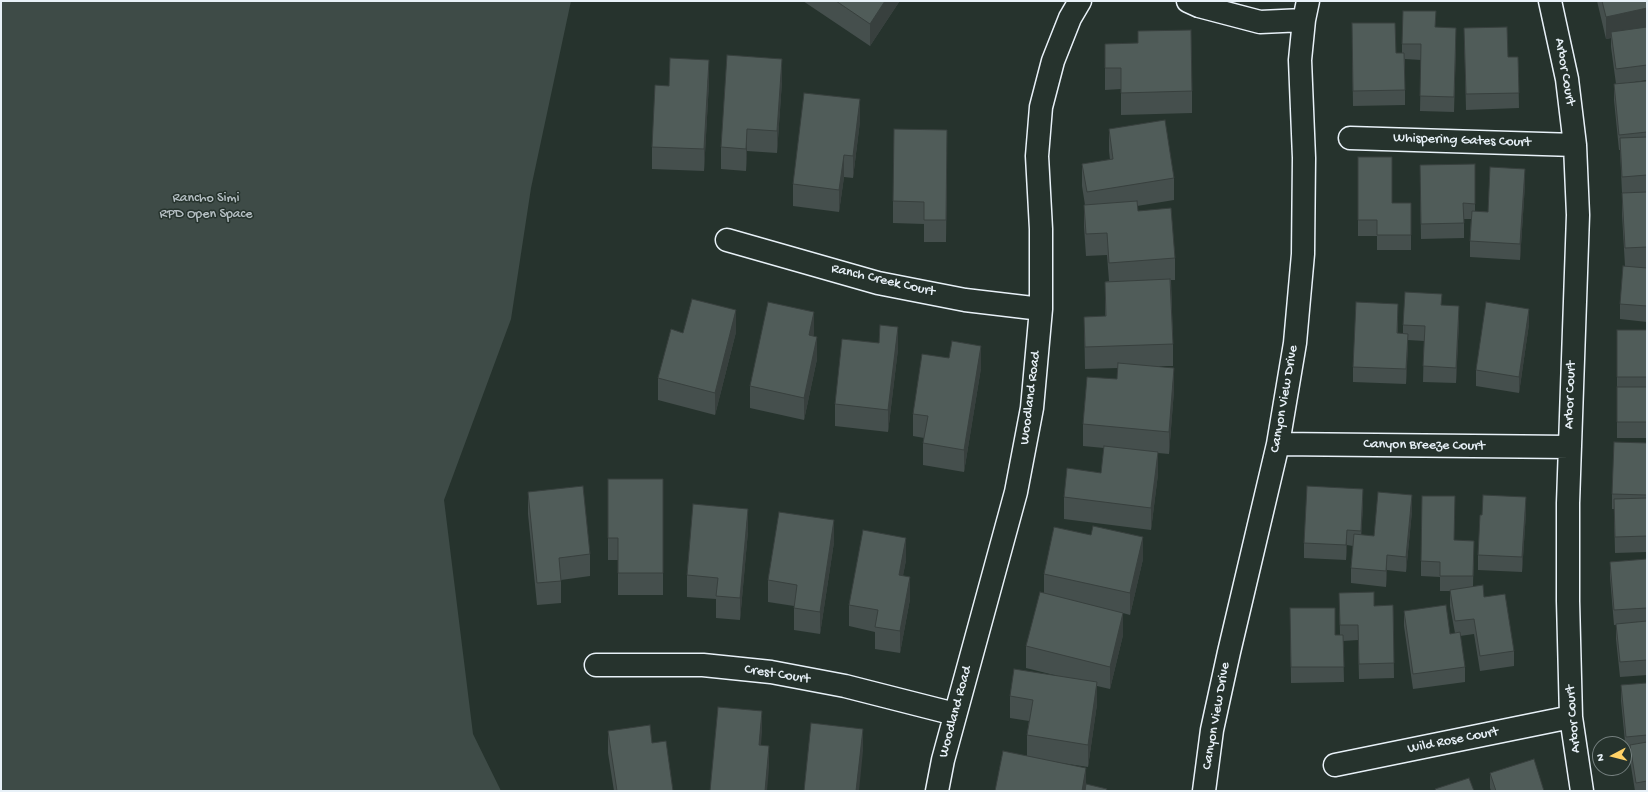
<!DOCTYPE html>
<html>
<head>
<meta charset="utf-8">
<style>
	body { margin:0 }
	#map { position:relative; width:1648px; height:792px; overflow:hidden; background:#26332d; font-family:"Gochi Hand",sans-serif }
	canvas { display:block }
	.frame { position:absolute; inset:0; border:2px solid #e8f1f8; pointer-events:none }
	.north { position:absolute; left:1592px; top:736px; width:40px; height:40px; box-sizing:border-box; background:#26332d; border:1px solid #747f7e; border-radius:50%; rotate:263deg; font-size:11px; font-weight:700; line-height:16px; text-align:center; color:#e8f1f8 }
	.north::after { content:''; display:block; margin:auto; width:14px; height:18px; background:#ffd166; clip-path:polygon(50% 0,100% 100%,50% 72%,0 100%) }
</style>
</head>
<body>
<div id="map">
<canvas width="1648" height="792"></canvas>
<div class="frame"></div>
<div class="north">N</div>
</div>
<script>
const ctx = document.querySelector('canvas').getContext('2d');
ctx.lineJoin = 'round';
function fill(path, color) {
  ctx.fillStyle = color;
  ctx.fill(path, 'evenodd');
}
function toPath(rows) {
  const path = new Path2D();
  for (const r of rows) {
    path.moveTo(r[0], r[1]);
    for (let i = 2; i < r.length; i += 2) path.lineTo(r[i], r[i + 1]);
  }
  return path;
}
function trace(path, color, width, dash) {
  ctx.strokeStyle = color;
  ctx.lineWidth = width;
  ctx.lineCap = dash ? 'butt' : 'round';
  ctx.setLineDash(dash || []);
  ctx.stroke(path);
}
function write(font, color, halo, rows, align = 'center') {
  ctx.font = font + ' "Gochi Hand",sans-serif';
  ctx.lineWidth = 3;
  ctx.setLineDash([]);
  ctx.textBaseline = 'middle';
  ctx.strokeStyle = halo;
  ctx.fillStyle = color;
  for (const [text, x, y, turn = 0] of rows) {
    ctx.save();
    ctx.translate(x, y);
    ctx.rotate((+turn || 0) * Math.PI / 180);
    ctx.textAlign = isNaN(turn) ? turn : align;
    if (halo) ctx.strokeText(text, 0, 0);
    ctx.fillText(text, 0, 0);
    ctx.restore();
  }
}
fill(toPath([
	[1,1,571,1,531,188,511,319,444,500,473,734,501,791,1,791]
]), '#3e4b47');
const minor = toPath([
	[1188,1,1199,6,1260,22,1304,20],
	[1550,1,1567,79,1575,145,1578,215,1568,503,1568,601,1571,717,1582,791],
	[1350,138,1575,145],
	[727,240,878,283,965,300,1041,309],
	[1278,444,1570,447],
	[596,665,703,665,771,672,845,686,955,714],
	[1335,765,1571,717],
	[937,791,943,760,1016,492,1032,408,1041,309,1041,229,1037,156,1041,107,1053,61,1070,18,1080,1],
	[1204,791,1212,730,1229,652,1278,444,1295,343,1303,254,1304,158,1300,60,1304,20,1308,1]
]);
trace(minor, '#e8f1f8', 25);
trace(minor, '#26332d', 22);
fill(toPath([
	[803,1,899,1,899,2,870,46],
	[1370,1,1412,1,1370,2],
	[1597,1,1647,1,1647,80,1628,83,1647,81,1647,322,1620,319,1620,304,1625,266,1622,215,1622,193,1620,150,1619,150,1614,100,1614,84,1616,84,1611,47,1611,38,1606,39],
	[1436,27,1456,43,1454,112,1420,111,1421,60,1405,59,1405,105,1353,106,1352,39,1396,53,1402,53,1402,44],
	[1464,28,1508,57,1518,57,1519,108,1466,110],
	[1105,44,1192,91,1192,113,1121,115,1121,89,1105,90],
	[782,81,777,153,747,151,746,171,721,169,721,147],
	[709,82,704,171,652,169,652,147,669,86],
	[860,121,853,178,844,177,839,212,793,206,793,184],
	[1109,129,1174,178,1174,200,1137,206,1138,211,1175,258,1175,280,1171,280,1173,344,1173,366,1159,366,1174,390,1169,454,1158,453,1158,474,1151,530,1064,519,1064,497,1101,473,1104,448,1083,446,1083,424,1117,379,1118,368,1085,369,1084,317,1105,316,1105,282,1109,281,1107,255,1086,256,1084,227,1084,205,1085,205,1082,186,1082,164,1110,160,1109,151],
	[947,152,946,242,924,242,924,224,893,223,893,201],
	[1358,157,1392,203,1411,203,1411,250,1377,250,1377,236,1358,236],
	[1475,164,1475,211,1488,212,1525,184,1520,260,1470,257,1470,241,1471,219,1464,219,1464,238,1421,239,1420,180],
	[1442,305,1459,321,1456,383,1423,382,1424,341,1408,340,1406,384,1353,382,1353,367,1398,320,1398,333,1403,334,1403,325],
	[1529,324,1519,393,1476,386,1476,370],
	[1617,330,1647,330,1647,438,1617,438],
	[736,332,715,415,658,400,658,378,683,333],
	[814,334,813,336,817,359,804,420,750,408,750,386],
	[898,349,888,432,835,426,835,404],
	[981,368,964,472,923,465,923,443,924,438,913,436,913,414],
	[1647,443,1647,552,1615,553,1614,509,1612,509,1612,494],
	[608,479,663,479,663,595,618,595,618,560,608,560],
	[528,492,590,554,590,576,561,580,561,603,537,605,528,514],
	[1363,504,1361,535,1374,536,1412,511,1406,572,1387,570,1386,587,1351,583,1351,568,1353,546,1347,545,1346,560,1304,558,1304,543],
	[1526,512,1522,572,1478,570,1478,555],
	[748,531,740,620,716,618,716,599,687,597,687,575],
	[1454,540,1474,541,1473,587,1484,597,1514,651,1514,666,1480,671,1474,634,1460,636,1465,667,1465,682,1413,689,1404,626,1404,611,1450,634,1455,633,1450,606,1450,591,1440,591,1440,577,1421,576,1421,561],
	[834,542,820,634,794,630,794,606,768,602,768,580],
	[1143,559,1130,615,1123,613,1123,635,1110,689,1097,686,1097,704,1088,767,1055,762,1086,786,1107,791,995,791,1027,756,1027,735,1029,721,1010,718,1010,696,1058,676,1026,668,1026,646,1044,593,1044,574],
	[1647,559,1647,675,1620,677,1616,639,1616,625,1614,625,1610,577,1610,562],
	[906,560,903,575,910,599,900,653,875,649,875,632,849,626,849,605],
	[1339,593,1374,606,1393,605,1394,678,1359,679,1358,640,1343,641,1344,682,1291,683,1290,608,1335,635,1340,635],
	[1647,683,1647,791,1635,791,1630,760,1630,751,1626,752,1621,701,1621,685],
	[608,731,652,743,673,791,614,791,608,753],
	[1490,773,1544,791,1491,791,1490,788]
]), '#454f4d');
fill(toPath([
	[885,1,899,1,899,2,870,46,870,24],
	[1647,8,1647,30,1611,32,1611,38,1606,39,1606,17],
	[782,59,782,81,777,153,777,131],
	[709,60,709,82,704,171,704,149],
	[860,99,860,121,853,178,853,156],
	[747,129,747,151,746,171,746,149],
	[947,130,947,152,946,242,946,220],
	[844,155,844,177,839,212,839,190],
	[1525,169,1525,184,1520,260,1520,244],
	[1398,304,1398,320,1397,349,1397,333],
	[1459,306,1459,321,1456,383,1456,368],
	[1529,309,1529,324,1519,393,1519,377],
	[736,310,736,332,715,415,715,393],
	[814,312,814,334,809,357,809,335],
	[898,327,898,349,888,432,888,410],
	[1408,334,1408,349,1406,384,1406,369],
	[817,337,817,359,804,420,804,398],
	[981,346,981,368,964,472,964,450],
	[1174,368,1174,390,1169,454,1169,432],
	[1158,452,1158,474,1151,530,1151,508],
	[1363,489,1363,504,1361,546,1361,531],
	[1412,495,1412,511,1406,572,1406,557],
	[1526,497,1526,512,1522,572,1522,557],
	[748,509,748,531,740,620,740,598],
	[834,520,834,542,820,634,820,612],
	[1347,530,1347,545,1346,560,1346,545],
	[1143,537,1143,559,1130,615,1130,593],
	[906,538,906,560,899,597,899,575],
	[1387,555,1387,570,1386,587,1386,571],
	[910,577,910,599,900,653,900,631],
	[1123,613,1123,635,1110,689,1110,667],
	[1097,682,1097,704,1088,767,1088,745],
	[762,711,762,733,759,767,759,745],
	[863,729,863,751,859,791,856,791],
	[769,746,769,768,767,791,765,791],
	[1086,768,1086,791,1082,791]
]), '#38403e');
const building = toPath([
	[836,1,885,1,870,24,836,1],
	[1602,1,1647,1,1647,8,1606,17,1602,1],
	[1403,11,1436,11,1435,27,1456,28,1454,97,1420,96,1421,44,1402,44,1403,11],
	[1352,23,1395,23,1396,53,1404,53,1405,90,1353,91,1352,23],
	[1507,27,1508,57,1518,57,1519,93,1466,94,1464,28,1507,27],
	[1647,27,1647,65,1616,69,1611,32,1647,27],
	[1191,30,1192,91,1121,93,1121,68,1105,68,1105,44,1138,43,1138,31,1191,30],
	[727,55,782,59,777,131,747,129,746,149,721,147,727,55],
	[670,58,709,60,704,149,652,147,655,85,669,86,670,58],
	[1647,81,1647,132,1619,135,1614,84,1647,81],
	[804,93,860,99,853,156,844,155,839,190,793,184,804,93],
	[1165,120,1174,178,1087,192,1082,164,1113,159,1109,129,1165,120],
	[894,129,947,130,946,220,924,220,924,202,893,201,894,129],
	[1647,137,1647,175,1622,177,1620,138,1647,137],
	[1358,157,1392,157,1392,203,1411,203,1411,235,1377,235,1377,220,1358,220,1358,157],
	[1475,164,1475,204,1463,203,1464,223,1421,224,1420,165,1475,164],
	[1490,167,1525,169,1520,244,1470,241,1472,211,1488,212,1490,167],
	[1647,192,1647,247,1625,248,1622,193,1647,192],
	[1137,201,1138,211,1171,208,1175,258,1109,263,1107,233,1086,234,1084,205,1137,201],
	[1623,266,1647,268,1647,306,1620,304,1623,266],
	[1170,279,1173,344,1085,347,1084,317,1106,316,1105,282,1170,279],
	[1405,292,1442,294,1441,305,1459,306,1456,368,1423,366,1425,326,1403,325,1405,292],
	[692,299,736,310,715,393,658,378,671,329,683,333,692,299],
	[768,302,814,312,809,335,817,337,804,398,750,386,768,302],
	[1356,302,1398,304,1397,333,1408,334,1406,369,1353,367,1356,302],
	[1486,302,1529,309,1519,377,1476,370,1486,302],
	[880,325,898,327,888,410,835,404,842,339,879,343,880,325],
	[1617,330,1647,330,1647,377,1617,377,1617,330],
	[952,341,981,346,964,450,923,443,928,416,913,414,922,354,949,358,952,341],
	[1118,363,1174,368,1169,432,1083,424,1087,377,1117,379,1118,363],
	[1617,387,1647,387,1647,422,1617,422,1617,387],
	[1614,442,1647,443,1647,495,1612,494,1614,442],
	[1104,446,1158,452,1151,508,1064,497,1067,468,1101,473,1104,446],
	[608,479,663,479,663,573,618,573,618,538,608,538,608,479],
	[583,486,590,554,559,558,561,581,537,583,528,492,583,486],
	[1307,486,1363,489,1361,531,1347,530,1346,545,1304,543,1307,486],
	[1378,492,1412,495,1406,557,1387,555,1386,571,1351,568,1354,534,1374,536,1378,492],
	[1483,495,1526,497,1522,557,1478,555,1480,515,1482,515,1483,495],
	[1422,496,1455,496,1454,540,1474,541,1473,576,1440,576,1440,562,1421,561,1422,496],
	[1647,498,1647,536,1615,537,1614,499,1647,498],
	[693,504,748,509,740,598,716,596,718,578,687,575,693,504],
	[779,512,834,520,820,612,794,608,797,585,768,580,779,512],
	[1093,526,1143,537,1130,593,1044,574,1054,527,1091,535,1093,526],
	[863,530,906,538,899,575,910,577,900,631,875,627,878,610,849,605,863,530],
	[1647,559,1647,608,1614,610,1610,562,1647,559],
	[1483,585,1484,597,1505,594,1514,651,1480,656,1474,619,1455,621,1450,590,1483,585],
	[1040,592,1123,613,1110,667,1026,646,1040,592],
	[1374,592,1374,606,1393,605,1394,663,1359,664,1358,625,1340,625,1339,593,1374,592],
	[1446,605,1450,634,1460,632,1465,667,1413,674,1404,611,1446,605],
	[1290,608,1335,608,1335,635,1343,635,1344,667,1291,667,1290,608],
	[1647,621,1647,660,1620,662,1616,624,1647,621],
	[1014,669,1097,682,1088,745,1027,735,1033,700,1010,696,1014,669],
	[1647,683,1647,735,1626,737,1621,685,1647,683],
	[718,707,762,711,759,745,769,746,765,791,710,791,718,707],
	[811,723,863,729,856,791,804,791,811,723],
	[650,725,652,743,666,741,673,791,617,791,608,731,650,725],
	[1647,742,1647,781,1636,783,1630,745,1647,742],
	[1003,751,1086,768,1082,791,995,791,1003,751],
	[1534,759,1544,791,1496,791,1490,773,1534,759],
	[1469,778,1474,791,1436,791,1435,789,1469,778],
	[1086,784,1107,789,1106,791,1085,791,1086,784]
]);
fill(building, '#505c59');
trace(building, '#38403e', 1);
write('14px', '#e8f1f8', '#26332d', [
	["Arbor Court",1564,72,80],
	["Whispering Gates Court",1462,141,2],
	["Ranch Creek Court",883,281,13],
	["Arbor Court",1571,395,-88],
	["Woodland Road",1031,398,-83],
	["Canyon View Drive",1285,399,-80],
	["Canyon Breeze Court",1424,446,1],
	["Crest Court",777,675,9],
	["Woodland Road",956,712,-75],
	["Canyon View Drive",1217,716,-80],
	["Arbor Court",1574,719,-95],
	["Wild Rose Court",1453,741,-11]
]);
write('14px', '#b5bfc3', '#26332d', [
	["Rancho Simi",206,199],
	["RPD Open Space",206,215]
]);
</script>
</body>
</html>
